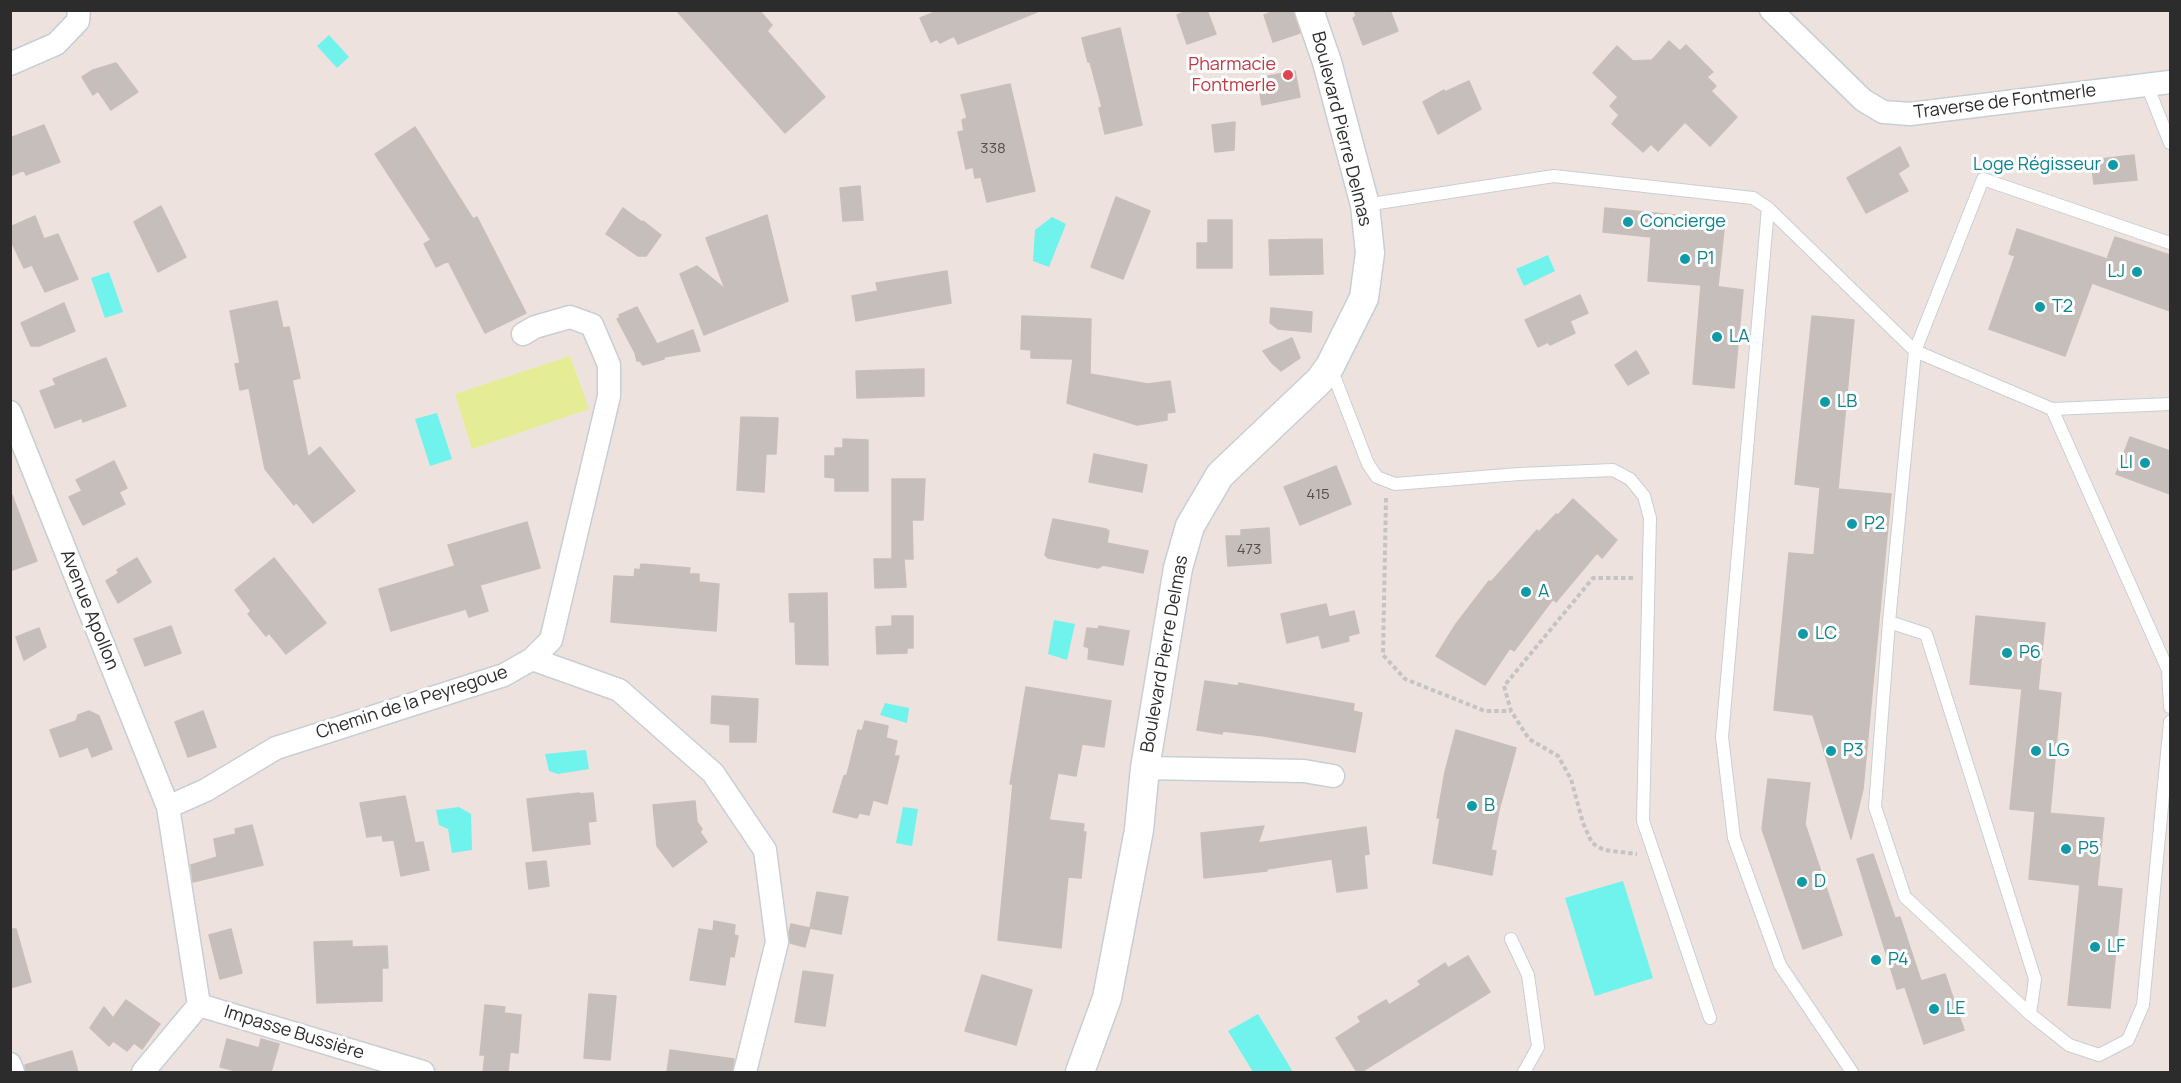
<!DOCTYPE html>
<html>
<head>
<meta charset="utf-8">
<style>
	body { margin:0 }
	#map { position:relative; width:2181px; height:1083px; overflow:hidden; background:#eee2de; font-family:Manrope,sans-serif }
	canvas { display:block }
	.frame { position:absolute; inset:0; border:12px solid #2c2c2c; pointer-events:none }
</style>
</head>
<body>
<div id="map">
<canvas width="2181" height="1083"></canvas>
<div class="frame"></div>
</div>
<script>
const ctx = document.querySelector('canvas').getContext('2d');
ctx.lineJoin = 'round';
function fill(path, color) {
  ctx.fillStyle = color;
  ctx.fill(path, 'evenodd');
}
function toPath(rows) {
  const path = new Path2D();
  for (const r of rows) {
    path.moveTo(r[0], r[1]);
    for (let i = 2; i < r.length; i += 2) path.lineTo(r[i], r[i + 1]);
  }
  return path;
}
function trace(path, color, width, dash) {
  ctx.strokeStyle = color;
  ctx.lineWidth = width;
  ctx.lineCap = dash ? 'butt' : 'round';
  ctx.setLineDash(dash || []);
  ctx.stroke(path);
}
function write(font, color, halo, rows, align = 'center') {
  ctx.font = font + ' Manrope,sans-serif';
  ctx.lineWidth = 6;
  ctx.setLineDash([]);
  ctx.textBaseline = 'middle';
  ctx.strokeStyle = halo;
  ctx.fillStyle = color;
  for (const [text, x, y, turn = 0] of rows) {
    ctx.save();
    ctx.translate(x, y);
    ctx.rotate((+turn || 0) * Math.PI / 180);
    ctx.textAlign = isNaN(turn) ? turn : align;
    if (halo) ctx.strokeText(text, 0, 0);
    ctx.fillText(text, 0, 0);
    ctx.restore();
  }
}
fill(toPath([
	[570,356,589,409,472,449,455,394]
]), '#e4ed95');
fill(toPath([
	[329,35,349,57,337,68,317,46],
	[1052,217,1066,224,1049,267,1033,261,1035,230],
	[1548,255,1555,271,1524,286,1516,269],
	[109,272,123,312,105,318,91,278],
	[437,413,452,459,430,466,415,419],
	[1054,620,1075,624,1067,660,1048,654],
	[885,703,909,708,907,723,880,715],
	[586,750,589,769,558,774,549,771,545,754],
	[459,807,471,814,472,850,452,853,448,829,439,825,436,810],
	[903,807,918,809,912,846,896,843],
	[1623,881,1653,978,1595,996,1565,898],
	[1258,1014,1293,1072,1253,1072,1228,1031]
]), '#6ff3ec');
const building = toPath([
	[676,10,759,10,772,25,767,31,825,97,785,133,676,10],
	[940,10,1036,10,1037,12,958,44,954,36,940,43,937,39,931,42,920,18,940,10],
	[1189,10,1207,10,1216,34,1187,44,1177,15,1189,10],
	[1277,10,1293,10,1300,33,1273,42,1264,15,1277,10],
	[1354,10,1390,10,1398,31,1363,45,1353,18,1356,16,1354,10],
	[1120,28,1142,125,1105,134,1099,108,1102,107,1090,62,1088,62,1082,38,1120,28],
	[1669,41,1680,51,1686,45,1713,72,1707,77,1716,86,1711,91,1737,117,1710,146,1685,122,1658,151,1651,144,1643,152,1612,124,1619,115,1610,106,1618,97,1593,73,1617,46,1633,61,1652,60,1669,41],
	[116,63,138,92,111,110,98,91,93,95,82,77,93,70,116,63],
	[1295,71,1300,97,1262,105,1258,82,1269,80,1268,76,1295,71],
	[1469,81,1481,109,1438,134,1423,102,1444,90,1445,92,1469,81],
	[1010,84,1035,191,987,202,981,177,975,178,973,167,966,169,958,132,964,131,962,120,967,118,961,95,1010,84],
	[1235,122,1234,150,1215,152,1212,125,1235,122],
	[44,125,60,162,26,175,24,170,10,176,10,138,44,125],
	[415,127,473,219,477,217,526,313,485,333,448,261,436,267,424,244,431,240,375,154,415,127],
	[1900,147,1909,166,1898,173,1908,191,1866,213,1847,178,1900,147],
	[2134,155,2137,180,2094,184,2091,160,2134,155],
	[860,186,863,220,843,221,840,188,860,186],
	[1116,197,1150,211,1123,279,1091,267,1116,197],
	[161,206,186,257,158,272,134,222,161,206],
	[623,208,642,222,643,221,661,235,646,256,638,256,606,234,623,208],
	[1605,208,1725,220,1718,286,1705,285,1743,290,1734,388,1693,384,1701,285,1648,281,1651,237,1603,232,1605,208],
	[767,215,788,301,704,335,680,274,697,266,725,289,706,238,767,215],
	[35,216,44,239,58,234,78,279,45,292,32,265,24,268,10,239,10,227,35,216],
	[1208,220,1232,220,1232,268,1197,268,1197,243,1208,243,1208,220],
	[2017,229,2107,259,2115,237,2170,255,2170,311,2092,283,2065,356,1989,329,2015,256,2009,254,2017,229],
	[1322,239,1323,274,1270,275,1269,240,1322,239],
	[947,271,951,303,856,321,852,296,878,291,876,283,947,271],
	[1580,295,1588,313,1570,321,1575,333,1550,345,1548,342,1538,347,1525,320,1580,295],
	[277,301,283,328,289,327,300,378,292,380,308,457,320,447,355,491,313,523,296,502,294,505,265,469,249,388,240,390,235,364,240,363,230,311,277,301],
	[64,303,75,331,39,346,31,346,21,323,64,303],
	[637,307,657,344,693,330,700,351,664,357,664,359,643,365,640,361,637,361,635,353,617,319,620,317,619,315,637,307],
	[1271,308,1312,312,1311,332,1278,329,1270,323,1271,308],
	[1022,316,1091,319,1090,374,1148,384,1170,381,1175,412,1167,413,1167,420,1137,425,1067,403,1073,359,1031,358,1031,350,1021,349,1022,316],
	[1812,316,1854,320,1838,489,1891,494,1863,789,1851,839,1813,715,1774,710,1789,553,1814,555,1820,488,1831,489,1795,484,1812,316],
	[1292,338,1300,358,1281,371,1272,363,1263,351,1292,338],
	[1636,351,1649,373,1628,385,1615,365,1636,351],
	[106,358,126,406,83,422,82,418,55,428,40,391,56,385,53,379,106,358],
	[924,369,924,396,857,398,856,371,924,369],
	[741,417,778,418,776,454,766,454,764,492,737,490,741,417],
	[2130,437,2170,451,2170,494,2116,474,2130,437],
	[843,439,868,440,868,491,835,491,835,478,825,477,825,456,835,456,835,448,843,448,843,439],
	[1094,454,1147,465,1142,492,1089,482,1094,454],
	[114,461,127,488,119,492,125,504,83,525,69,497,82,491,76,480,114,461],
	[1336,466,1351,504,1300,525,1284,487,1336,466],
	[892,479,925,479,923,520,912,520,913,559,904,559,906,587,875,588,874,559,892,559,892,479],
	[12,495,37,561,10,571,10,496,12,495],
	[1573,499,1617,540,1602,558,1597,553,1556,602,1553,599,1514,651,1510,648,1485,685,1436,656,1456,624,1489,581,1491,582,1537,530,1539,532,1556,514,1558,515,1573,499],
	[1053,519,1106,529,1109,531,1107,543,1148,551,1143,573,1103,565,1098,568,1048,558,1045,555,1053,519],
	[527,522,540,568,480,585,488,611,469,617,466,609,391,631,379,589,455,566,448,545,527,522],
	[1269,528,1271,563,1228,566,1226,536,1241,536,1241,530,1269,528],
	[137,558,151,582,118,603,106,581,119,573,117,570,137,558],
	[274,558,326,623,286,654,269,633,266,636,248,614,251,611,235,590,274,558],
	[641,564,690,568,689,574,699,574,699,582,719,584,716,631,611,622,614,576,634,577,635,569,640,570,641,564],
	[827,593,828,665,796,664,795,622,790,622,789,594,827,593],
	[1326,604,1329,617,1354,611,1359,633,1348,636,1349,641,1322,648,1319,635,1287,643,1281,614,1326,604],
	[892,616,913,616,913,648,907,648,907,653,877,654,876,627,892,626,892,616],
	[1976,616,2045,623,2038,690,2061,693,2050,813,2010,809,2022,689,1970,684,1976,616],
	[171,626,181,653,145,666,134,639,171,626],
	[1099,626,1129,631,1123,665,1088,659,1089,648,1084,646,1087,628,1098,629,1099,626],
	[39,628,46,647,24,660,16,637,39,628],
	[1205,681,1238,686,1239,683,1354,704,1353,711,1362,713,1355,752,1264,736,1223,731,1222,734,1197,730,1205,681],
	[1026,687,1111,701,1104,747,1082,744,1076,776,1058,773,1049,820,1084,824,1083,832,1086,832,1081,878,1068,877,1061,948,998,940,1013,784,1010,784,1026,687],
	[712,696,758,699,756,742,730,742,730,725,711,723,712,696],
	[89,711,99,716,112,749,92,757,88,747,60,757,50,730,76,721,78,715,89,711],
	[203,711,216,747,188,757,175,722,203,711],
	[865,721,888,726,886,738,897,741,894,756,899,756,887,804,873,800,869,815,859,813,857,818,833,812,844,776,847,775,858,730,862,731,865,721],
	[1456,730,1516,748,1499,810,1491,850,1496,851,1492,875,1433,863,1440,818,1437,818,1445,772,1456,730],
	[1768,779,1810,783,1805,824,1842,935,1803,949,1762,829,1768,779],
	[579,793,579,794,593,793,596,821,588,822,590,844,533,851,527,799,579,793],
	[405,796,415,843,423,842,429,870,401,876,394,840,383,841,382,835,367,837,360,803,405,796],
	[695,801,697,822,702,829,700,832,707,842,673,867,657,846,653,805,695,801],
	[2035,812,2104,818,2097,886,2088,885,2122,889,2110,1008,2068,1005,2080,885,2029,879,2035,812],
	[252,825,263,865,193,882,191,865,217,857,214,839,236,834,235,829,252,825],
	[1264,826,1258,843,1366,827,1369,854,1364,855,1367,888,1337,892,1332,859,1267,869,1267,871,1204,878,1201,833,1264,826],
	[1873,854,1895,918,1900,917,1921,981,1945,974,1964,1030,1924,1044,1905,987,1897,989,1857,859,1873,854],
	[546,861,549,886,529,889,526,863,546,861],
	[817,892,848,897,841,934,810,928,805,947,790,943,789,933,791,924,810,928,817,892],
	[714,921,735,925,734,935,738,936,734,957,730,956,725,985,690,980,699,929,713,931,714,921],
	[10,929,16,929,31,982,10,988,10,929],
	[231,929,242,973,220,979,209,935,231,929],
	[352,941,352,947,387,946,388,968,382,968,382,1001,317,1003,314,942,352,941],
	[1468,956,1490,992,1361,1072,1357,1072,1336,1038,1361,1022,1358,1017,1386,1000,1389,1005,1421,985,1418,981,1445,963,1448,968,1468,956],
	[803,971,833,975,825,1026,795,1022,803,971],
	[982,975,1032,990,1016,1045,965,1031,982,975],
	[589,994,616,996,610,1060,584,1058,589,994],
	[126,1000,160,1024,142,1049,134,1043,127,1051,113,1041,109,1046,90,1028,104,1007,113,1018,126,1000],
	[485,1005,505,1007,504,1013,521,1015,518,1053,510,1052,508,1072,483,1072,485,1055,480,1055,485,1005],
	[227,1039,259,1048,261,1039,279,1044,271,1072,240,1072,220,1067,227,1039],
	[670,1050,734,1059,732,1072,667,1072,670,1050],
	[72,1051,78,1072,26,1072,25,1065,72,1051]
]);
fill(building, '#c6beba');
trace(building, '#cabeb8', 1.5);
const service = toPath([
	[2147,85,2170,143],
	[1365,205,1554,176,1753,198,1768,208,1915,351,2052,409,2170,404],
	[1768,208,1722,737,1734,838,1780,965,1852,1072],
	[2170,243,1983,179,1915,351,1889,622,1875,807,1905,897,2030,1014,2069,1045,2099,1055,2128,1040,2143,1005,2170,722],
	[1331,368,1368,464,1377,477,1395,484,1519,474,1613,470,1630,479,1644,496,1650,518,1643,821,1710,1018],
	[2052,409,2168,670,2170,707],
	[1889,622,1926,634,2035,979,2030,1014],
	[1511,939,1528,975,1538,1047,1524,1072]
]);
const minor = toPath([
	[1771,10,1863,100,1883,112,1910,114,2170,82],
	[10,64,56,44,78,21,79,10],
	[10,412,168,807,199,1005,143,1072],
	[532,659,619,690,713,773,765,850,777,942,745,1072],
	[1145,768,1304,771,1333,776],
	[168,807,206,790,276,748,504,675,532,659,551,640,609,396,609,365,592,325,570,317,535,327,523,334],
	[199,1005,423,1072],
	[10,1064,13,1072]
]);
const tertiary = toPath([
	[1080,1072,1107,998,1139,830,1145,768,1178,568,1190,526,1220,475,1320,380,1330,366,1364,298,1370,253,1365,205,1327,62,1309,10]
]);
trace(service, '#c7cfd6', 14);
trace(minor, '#c7cfd6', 25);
trace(tertiary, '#c7cfd6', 31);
trace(toPath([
	[1386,498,1383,655,1405,679,1485,711,1511,711],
	[1633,578,1593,578,1504,686,1511,711,1529,739,1558,756,1571,779,1583,823,1592,843,1604,850,1637,854]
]), '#c4c4c4', 4, [4.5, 3]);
trace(service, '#fff', 12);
trace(minor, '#fff', 22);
trace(tertiary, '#fff', 28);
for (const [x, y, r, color] of [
	[1288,75,6,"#e0444e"],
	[2113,165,6,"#0f9aa8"],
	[1628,222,6,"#0f9aa8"],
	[1685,259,6,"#0f9aa8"],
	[2137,272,6,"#0f9aa8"],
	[2040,307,6,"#0f9aa8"],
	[1717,337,6,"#0f9aa8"],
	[1825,402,6,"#0f9aa8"],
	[2145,463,6,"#0f9aa8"],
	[1852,524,6,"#0f9aa8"],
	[1526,592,6,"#0f9aa8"],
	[1803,634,6,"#0f9aa8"],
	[2007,653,6,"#0f9aa8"],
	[1831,751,6,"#0f9aa8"],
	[2036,751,6,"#0f9aa8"],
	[1472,806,6,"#0f9aa8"],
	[2066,849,6,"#0f9aa8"],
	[1802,882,6,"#0f9aa8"],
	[2095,947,6,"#0f9aa8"],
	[1876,960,6,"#0f9aa8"],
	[1934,1009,6,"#0f9aa8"]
]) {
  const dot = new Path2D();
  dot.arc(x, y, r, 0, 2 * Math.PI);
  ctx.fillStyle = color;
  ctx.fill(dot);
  trace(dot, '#fff', 2);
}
write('15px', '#525050', null, [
	["338",993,149],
	["415",1318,495],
	["473",1249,550]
]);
write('18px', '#be3a42', '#fff', [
	["Pharmacie",1276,65],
	["Fontmerle",1276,86]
], 'right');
write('18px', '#2c2c2c', '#fff', [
	["Traverse de Fontmerle",2005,102,-7],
	["Boulevard Pierre Delmas",1341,129,76],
	["Avenue Apollon",89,610,68],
	["Boulevard Pierre Delmas",1165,654,-80],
	["Chemin de la Peyregoue",412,703,-18],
	["Impasse Bussière",294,1033,17]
]);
write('18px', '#0d838f', '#fff', [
	["Loge Régisseur",2101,165,"right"],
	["Concierge",1640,222],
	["P1",1697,259],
	["LJ",2125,272,"right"],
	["T2",2052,307],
	["LA",1729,337],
	["LB",1837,402],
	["LI",2133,463,"right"],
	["P2",1864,524],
	["A",1538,592],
	["LC",1815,634],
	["P6",2019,653],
	["P3",1843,751],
	["LG",2048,751],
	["B",1484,806],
	["P5",2078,849],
	["D",1814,882],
	["LF",2107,947],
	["P4",1888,960],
	["LE",1946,1009]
], 'left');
</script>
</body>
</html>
